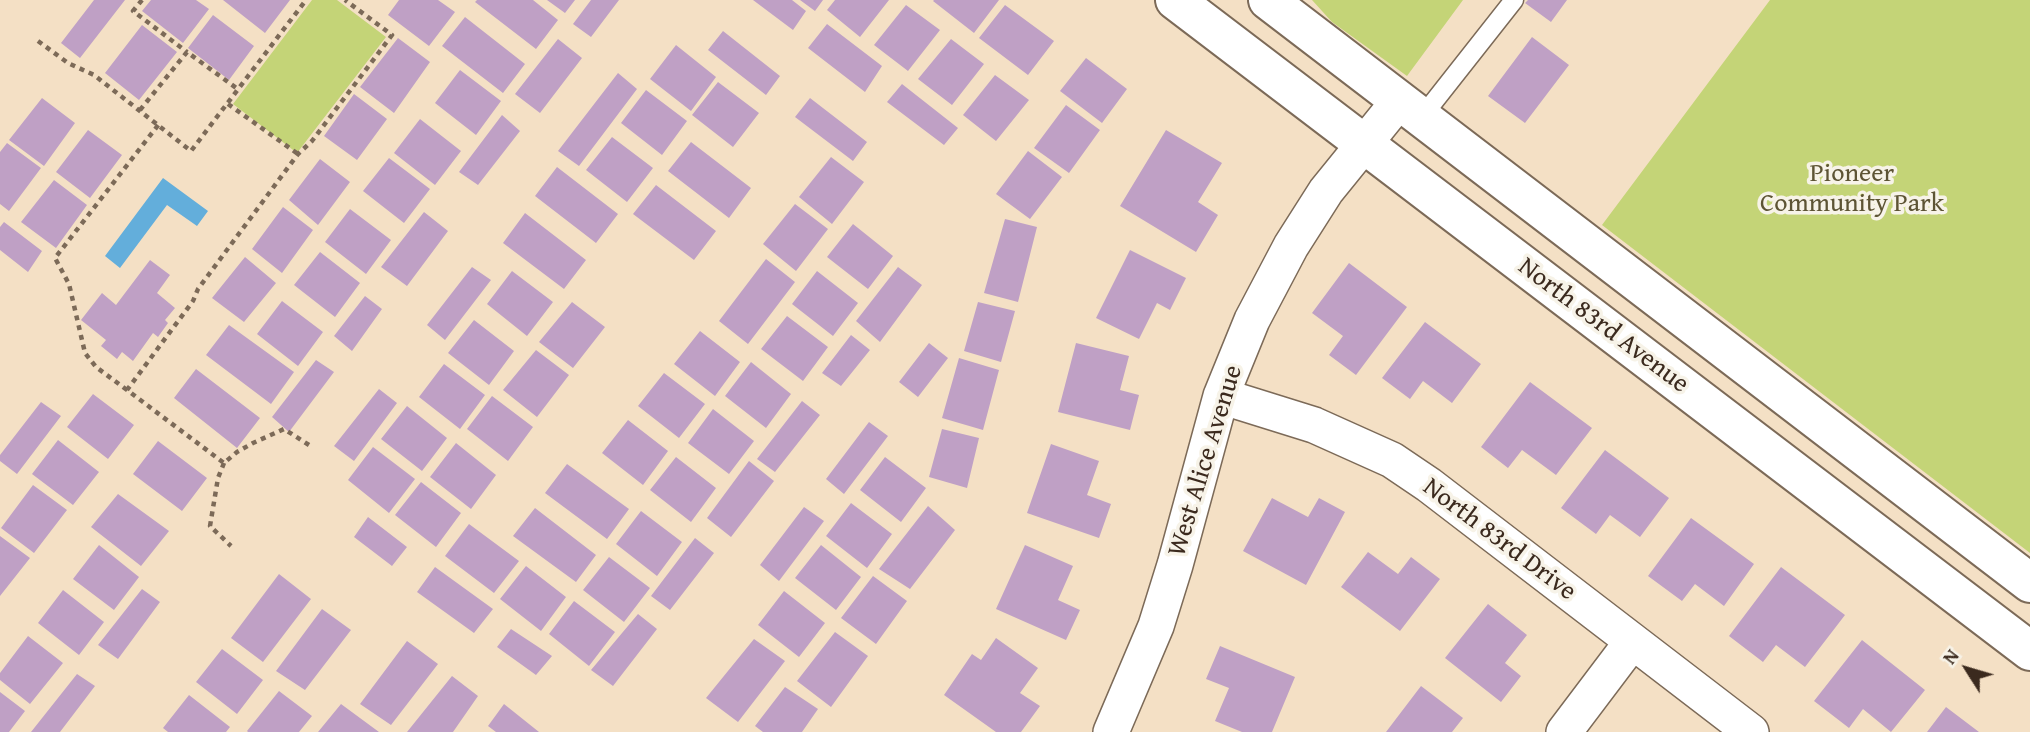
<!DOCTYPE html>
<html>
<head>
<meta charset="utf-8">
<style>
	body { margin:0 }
	#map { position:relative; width:2030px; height:732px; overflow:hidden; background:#f4e0c5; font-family:"Gentium Book Plus",serif }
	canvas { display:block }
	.north { position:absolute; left:1932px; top:634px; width:70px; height:70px; -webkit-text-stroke:5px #f7f3e8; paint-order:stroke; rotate:307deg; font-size:19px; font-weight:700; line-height:28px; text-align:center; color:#3b2a1e }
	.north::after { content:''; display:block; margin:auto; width:24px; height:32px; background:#3b2a1e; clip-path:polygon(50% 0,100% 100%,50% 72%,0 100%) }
</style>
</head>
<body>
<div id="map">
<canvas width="2030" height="732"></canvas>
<div class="north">N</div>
</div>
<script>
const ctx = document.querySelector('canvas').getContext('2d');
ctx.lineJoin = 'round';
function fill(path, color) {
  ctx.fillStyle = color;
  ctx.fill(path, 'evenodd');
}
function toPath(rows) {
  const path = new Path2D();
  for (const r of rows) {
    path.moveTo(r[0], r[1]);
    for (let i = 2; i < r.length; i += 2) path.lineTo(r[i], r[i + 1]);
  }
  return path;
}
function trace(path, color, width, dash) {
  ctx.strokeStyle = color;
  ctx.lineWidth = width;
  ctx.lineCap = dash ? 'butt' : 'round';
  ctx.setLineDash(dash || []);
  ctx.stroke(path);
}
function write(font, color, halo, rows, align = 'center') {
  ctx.font = font + ' "Gentium Book Plus",serif';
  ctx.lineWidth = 7;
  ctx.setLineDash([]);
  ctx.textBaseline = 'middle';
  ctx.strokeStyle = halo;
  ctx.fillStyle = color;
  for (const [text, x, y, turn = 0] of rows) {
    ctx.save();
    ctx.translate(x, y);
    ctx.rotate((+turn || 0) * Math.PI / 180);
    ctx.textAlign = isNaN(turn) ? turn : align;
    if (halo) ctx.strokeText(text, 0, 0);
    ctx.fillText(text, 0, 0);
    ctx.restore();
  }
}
fill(toPath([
	[312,0,337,0,386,37,297,153,233,104],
	[1312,0,1463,0,1407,76,1332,22],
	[1770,0,2030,0,2030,553,1602,225]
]), '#c4d477');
fill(toPath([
	[163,178,208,211,197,226,167,205,120,268,105,256]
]), '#63aedb');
fill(toPath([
	[94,0,125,0,80,58,61,43],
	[151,0,196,0,209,9,183,43,142,11],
	[223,0,290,0,265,33],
	[399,0,438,0,455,12,429,46,388,15],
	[477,0,533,0,558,20,536,49,475,2],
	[547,0,575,0,565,13],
	[591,0,619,0,591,37,573,24],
	[753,0,792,0,806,11,793,30],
	[800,0,823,0,815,11],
	[835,0,889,0,860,37,827,10],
	[934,0,999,0,974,33,933,1],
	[1528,0,1567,0,1551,22,1525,3],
	[906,5,940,30,908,71,874,45],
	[1005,5,1054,41,1028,75,979,38],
	[213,15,254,46,229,80,188,48],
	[465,17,525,64,503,93,442,46],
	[827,24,882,66,865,92,808,48],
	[142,25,177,52,139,100,105,73],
	[723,31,780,76,766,95,708,50],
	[1532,37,1569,65,1525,123,1488,96],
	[398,38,430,62,394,113,360,87],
	[558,39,582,58,540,113,515,94],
	[951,39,984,64,952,105,918,79],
	[676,45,716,77,691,111,650,79],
	[1086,58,1127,89,1102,123,1060,91],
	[460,70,501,101,476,135,435,103],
	[618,73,637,89,579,166,558,151],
	[995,75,1029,100,996,141,963,115],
	[718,82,759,113,733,147,692,115],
	[902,84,958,128,944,145,887,102],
	[646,90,687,121,662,155,621,123],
	[354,94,387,119,357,160,324,136],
	[42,98,75,123,44,166,9,140],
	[810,98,867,142,853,161,795,117],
	[1066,105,1100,130,1069,173,1034,148],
	[502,115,520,131,478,185,459,172],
	[420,119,461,151,435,185,394,153],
	[88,130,122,155,90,198,56,172],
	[1166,130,1222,163,1198,202,1218,215,1196,252,1120,206],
	[612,137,653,168,627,202,586,170],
	[691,142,751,188,729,218,668,171],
	[7,143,41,168,9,211,0,204,0,152],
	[1028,151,1062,177,1030,219,996,194],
	[831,157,864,182,832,224,799,197],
	[389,158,430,189,404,223,363,191],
	[320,159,350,182,318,225,289,200],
	[557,167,618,214,596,243,535,196],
	[54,180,87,205,56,248,21,222],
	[656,185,716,231,694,260,633,214],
	[795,204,828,229,796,271,763,244],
	[283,207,313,230,282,273,252,249],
	[350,209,391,240,366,274,325,242],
	[424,212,448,231,407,286,381,267],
	[525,213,586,260,564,289,503,243],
	[1005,219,1037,227,1018,302,984,293],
	[4,222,42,251,28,272,0,250,0,227],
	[853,224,893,256,868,289,827,257],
	[1130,250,1186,278,1170,310,1157,303,1139,339,1096,318],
	[320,252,360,283,335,317,294,285],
	[245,257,276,283,244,322,212,298],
	[766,259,795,282,748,344,719,321],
	[150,260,170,275,157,293,175,308,165,320,168,323,158,337,153,333,133,361,122,352,117,359,101,346,106,340,81,320,102,293,116,305],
	[1349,263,1407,307,1356,375,1329,355,1343,336,1312,313],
	[472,267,491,280,445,340,427,325],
	[898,267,922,285,880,342,856,321],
	[512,271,553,302,527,336,487,304],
	[817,271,858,303,833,336,792,304],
	[365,296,382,309,352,351,334,336],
	[282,301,323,332,298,366,257,334],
	[572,302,605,327,573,368,539,342],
	[978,302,1015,311,1001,362,964,351],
	[787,316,828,347,803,381,761,349],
	[474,320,514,351,489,385,448,353],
	[1425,322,1481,364,1452,403,1423,381,1410,399,1382,378],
	[229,325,294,372,271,404,206,355],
	[700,331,740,362,715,396,674,364],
	[851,335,870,350,841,386,822,373],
	[929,343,948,358,918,397,899,382],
	[1076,343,1129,356,1120,390,1139,395,1130,430,1058,412],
	[536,350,569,375,537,417,503,390],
	[959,358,999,370,983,430,942,418],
	[316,360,334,372,289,432,272,417],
	[751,362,791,394,766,428,725,396],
	[444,364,485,395,460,429,419,397],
	[196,369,260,418,237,448,174,398],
	[664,373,705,404,679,438,638,406],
	[1530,382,1592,428,1556,475,1522,450,1508,468,1481,447],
	[379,389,397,403,354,461,334,446],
	[93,394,134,425,108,459,67,427],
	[492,396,533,427,508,461,467,429],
	[802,401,820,415,775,472,757,459],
	[41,402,61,416,17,474,0,461,0,455],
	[407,406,447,438,422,471,381,439],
	[713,409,754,441,729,474,688,443],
	[628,420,668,451,643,485,602,453],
	[869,422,888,436,844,494,826,479],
	[942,429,979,438,967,488,929,477],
	[58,440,99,472,73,505,32,474],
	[158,441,207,478,182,511,133,474],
	[456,443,496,475,471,509,430,477],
	[1051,444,1099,461,1087,495,1111,504,1099,538,1027,513],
	[373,447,415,479,389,513,348,480],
	[1605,450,1669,498,1640,537,1610,515,1596,534,1561,508],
	[676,457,716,488,691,522,650,490],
	[885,457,926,488,901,522,860,490],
	[749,461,774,481,731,537,707,518],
	[567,464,629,509,607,539,545,493],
	[421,482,461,513,436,547,395,515],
	[33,485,67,510,34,553,1,528],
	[118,494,169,531,141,566,91,527],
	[1272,498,1308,517,1319,498,1345,512,1306,585,1243,551],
	[851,503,892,534,867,568,826,536],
	[928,506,955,530,910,589,879,569],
	[804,507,824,521,779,581,760,565],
	[535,508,596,555,576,582,513,536],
	[641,511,682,542,657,576,616,544],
	[368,517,407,547,392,566,354,537],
	[1691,518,1754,564,1724,606,1695,584,1682,601,1648,576],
	[469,524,519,561,494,593,445,556],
	[0,536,30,558,0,596],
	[695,538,714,553,670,610,651,596],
	[99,545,139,577,114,610,73,579],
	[821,545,861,577,836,610,795,578],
	[1025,545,1073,566,1058,600,1080,610,1066,640,996,609],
	[1368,552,1398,574,1411,557,1440,579,1400,631,1341,587],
	[609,557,650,588,624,622,583,590],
	[526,566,566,597,541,631,500,599],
	[435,567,493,609,474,633,417,592],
	[1781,567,1845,615,1805,667,1776,645,1763,662,1729,636],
	[279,574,311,599,263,662,231,638],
	[873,576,907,601,876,644,841,618],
	[142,589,160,602,118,659,98,645],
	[63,590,104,622,79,655,38,623],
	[784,591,825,623,799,657,758,625],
	[574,601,615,632,589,666,549,634],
	[1488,604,1527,635,1505,663,1521,676,1501,702,1445,658],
	[322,609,351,630,305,690,276,671],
	[638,614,657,629,613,686,591,670],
	[511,629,552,656,536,675,497,647],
	[835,632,868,656,831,707,797,681],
	[28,636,63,663,30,704,0,680,0,673],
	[996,638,1038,668,1020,693,1040,706,1021,732,996,732,944,695,972,654,981,660],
	[754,639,785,661,738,722,706,698],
	[1862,640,1925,690,1891,732,1863,709,1849,728,1814,701],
	[407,641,438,664,391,725,360,704],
	[1220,646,1295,677,1272,732,1242,732,1215,721,1229,688,1206,679],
	[222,649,263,680,237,714,196,682],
	[77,674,95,686,60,732,31,732],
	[452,676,478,696,453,732,407,732],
	[1421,686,1463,718,1452,732,1386,732],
	[785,687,818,709,802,732,763,732,755,726],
	[279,691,312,716,299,732,248,732,247,731],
	[0,692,25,711,9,732,0,732],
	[189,695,230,727,226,732,168,732,163,728],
	[341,704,379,732,318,732],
	[504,704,539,732,496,732,488,726],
	[1946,707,1979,732,1927,732]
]), '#bfa0c5');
const service = toPath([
	[1421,118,1514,0]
]);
const minor = toPath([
	[1221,396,1314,425,1392,460,1429,485,1751,732],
	[1111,732,1156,626,1175,565,1221,396,1252,320,1291,246,1326,191,1399,101],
	[1564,732,1632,642]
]);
const secondary = toPath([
	[1175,0,2030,651],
	[1268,0,2030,583]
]);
trace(service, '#7c6a58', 21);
trace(minor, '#7c6a58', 38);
trace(secondary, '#7c6a58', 42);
trace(toPath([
	[142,0,133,11,187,52],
	[38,41,68,63,94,75,191,151,306,0],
	[228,104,298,154],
	[140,110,187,52,239,90],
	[127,390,96,367,85,353,69,284,55,258,159,124],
	[309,445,284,429,253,443,237,452,224,463,127,390,193,301,198,289,298,154,312,141,392,35,345,0],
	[224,463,218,478,210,526,231,546]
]), '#7c6a58', 4.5, [5, 5]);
trace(service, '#fff', 18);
trace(minor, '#fff', 35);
trace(secondary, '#fff', 38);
write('26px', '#5d5434', '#f7f3e8', [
	["Pioneer",1852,174],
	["Community Park",1852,204]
]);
write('26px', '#3b2a1e', '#f7f3e8', [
	["North 83rd Avenue",1603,326,37],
	["West Alice Avenue",1206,461,-73],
	["North 83rd Drive",1499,540,37]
]);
</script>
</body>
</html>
